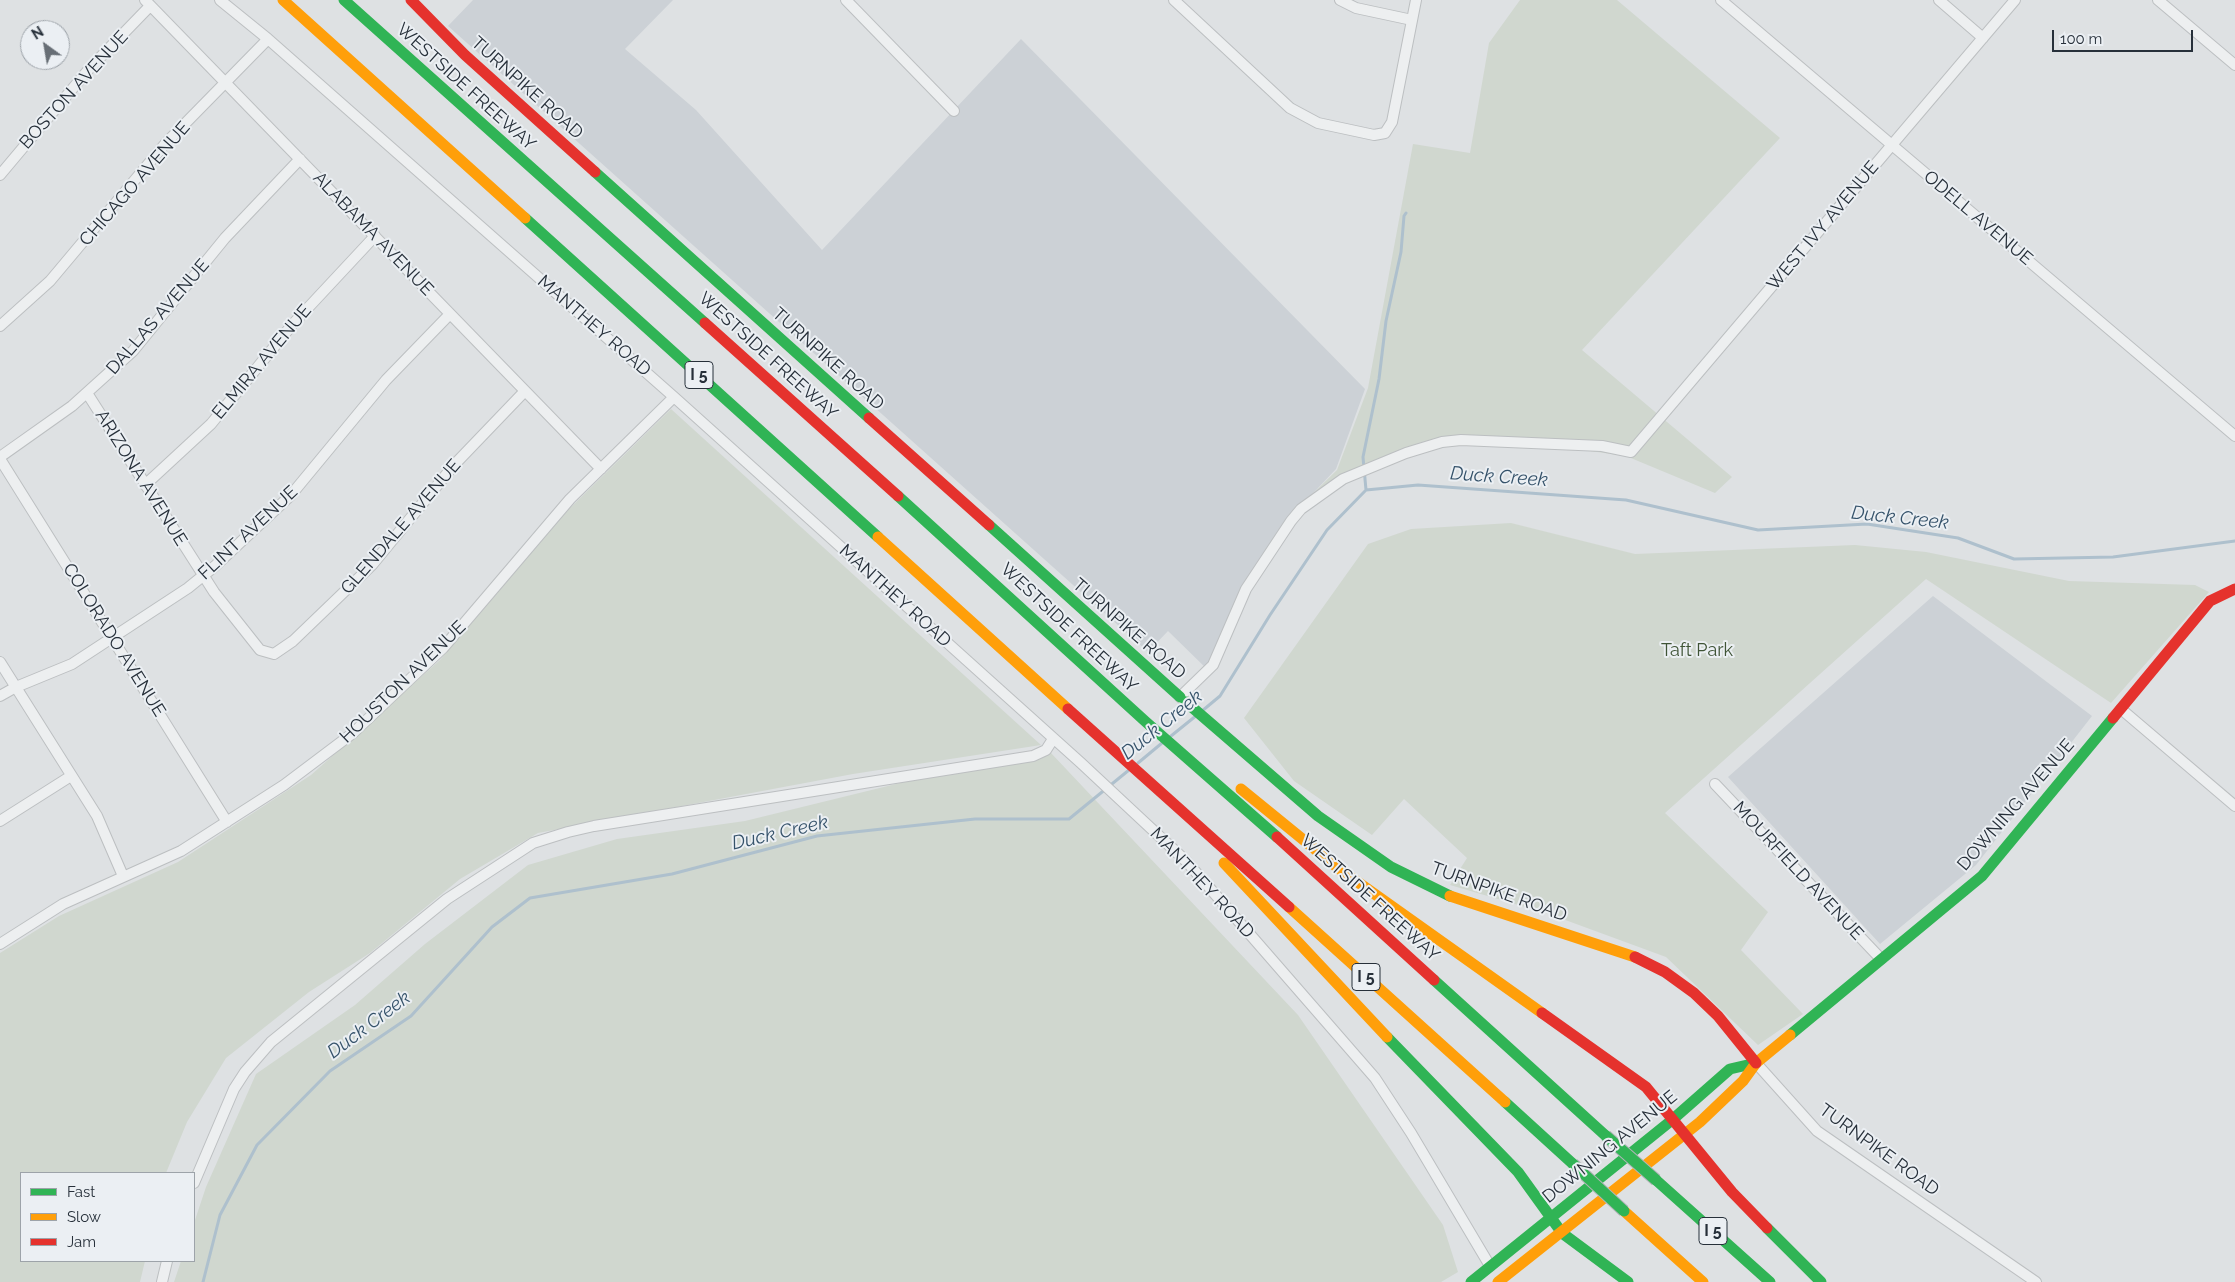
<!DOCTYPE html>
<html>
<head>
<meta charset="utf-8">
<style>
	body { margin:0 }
	#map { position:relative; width:2235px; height:1282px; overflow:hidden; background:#dee1e3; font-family:Raleway,sans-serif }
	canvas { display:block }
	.legend { position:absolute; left:20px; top:1172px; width:175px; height:90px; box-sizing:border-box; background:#ebeff3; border:1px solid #9da3a9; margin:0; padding:6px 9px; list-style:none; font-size:15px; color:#27303a }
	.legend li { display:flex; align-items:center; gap:10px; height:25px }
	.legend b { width:25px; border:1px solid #9da3a9 }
	.north { position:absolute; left:20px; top:20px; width:50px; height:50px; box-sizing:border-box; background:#ebeff3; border:1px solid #9da3a9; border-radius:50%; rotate:328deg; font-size:14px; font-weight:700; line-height:20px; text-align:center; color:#27303a }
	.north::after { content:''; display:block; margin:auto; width:18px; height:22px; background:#676e75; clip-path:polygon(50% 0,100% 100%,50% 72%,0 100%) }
	.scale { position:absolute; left:2052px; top:30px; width:141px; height:22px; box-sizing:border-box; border:2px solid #27303a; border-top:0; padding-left:6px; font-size:15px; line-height:18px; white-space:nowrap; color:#27303a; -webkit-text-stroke:4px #ebeff3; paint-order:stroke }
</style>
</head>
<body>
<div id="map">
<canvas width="2235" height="1282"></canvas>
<ul class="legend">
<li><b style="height:6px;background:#30b455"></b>Fast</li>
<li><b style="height:6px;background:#ff9f0a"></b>Slow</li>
<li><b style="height:6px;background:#e5322d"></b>Jam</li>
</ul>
<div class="north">N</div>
<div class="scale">100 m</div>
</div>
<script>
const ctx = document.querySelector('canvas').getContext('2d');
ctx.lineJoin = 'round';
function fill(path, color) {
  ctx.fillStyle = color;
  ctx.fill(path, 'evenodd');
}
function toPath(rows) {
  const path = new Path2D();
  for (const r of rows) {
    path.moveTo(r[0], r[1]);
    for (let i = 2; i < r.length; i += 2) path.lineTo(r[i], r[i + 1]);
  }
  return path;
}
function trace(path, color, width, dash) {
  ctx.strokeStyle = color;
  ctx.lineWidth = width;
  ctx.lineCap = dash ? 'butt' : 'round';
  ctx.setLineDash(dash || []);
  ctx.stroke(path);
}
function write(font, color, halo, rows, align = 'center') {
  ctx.font = font + ' Raleway,sans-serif';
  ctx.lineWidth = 4;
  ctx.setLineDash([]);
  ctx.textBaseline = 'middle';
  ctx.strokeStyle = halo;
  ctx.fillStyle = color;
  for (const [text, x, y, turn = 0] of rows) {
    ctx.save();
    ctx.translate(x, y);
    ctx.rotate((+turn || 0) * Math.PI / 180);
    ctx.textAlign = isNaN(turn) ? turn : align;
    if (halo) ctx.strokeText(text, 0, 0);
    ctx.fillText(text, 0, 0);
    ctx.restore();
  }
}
fill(toPath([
	[473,0,673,0,625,49,696,110,822,250,1021,39,1365,389,1336,469,1283,525,1211,673,1168,631,1148,652,448,26],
	[1933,596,2092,716,1976,865,1880,944,1728,777]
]), '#ccd1d6');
fill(toPath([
	[1520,0,1617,0,1780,138,1582,350,1732,477,1715,493,1626,456,1503,439,1421,448,1344,484,1297,509,1337,470,1368,388,1413,144,1470,153,1489,43],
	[671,409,1041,745,853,774,538,833,460,879,370,953,309,992,226,1058,187,1122,166,1173,21,1173,21,1261,145,1261,140,1282,0,1282,0,953,59,916,178,862,311,775,440,660,567,511],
	[1511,523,1635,554,1855,545,1926,552,2069,581,2195,585,2209,592,2111,703,1926,579,1665,813,1768,912,1741,950,1803,1014,1758,1045,1666,957,1549,914,1450,885,1467,858,1404,799,1372,835,1294,781,1244,718,1368,544,1411,529],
	[1051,753,1298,1015,1443,1225,1458,1272,1441,1282,174,1282,181,1261,194,1261,194,1223,206,1187,256,1074,355,1005,425,944,528,865,617,839,745,821,953,770]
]), '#d0d7cf');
trace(toPath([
	[1366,490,1363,457,1379,379,1386,321,1401,252,1404,216,1406,213],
	[1202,711,1220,696,1270,615,1327,530,1366,490,1418,485,1626,500,1758,530,1867,524,1958,538,2014,559,2113,557,2235,541],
	[1171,736,1197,715],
	[1138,763,1162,743],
	[203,1282,220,1215,257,1145,330,1071,411,1016,492,927,530,898,672,874,817,836,975,819,1069,819,1129,770]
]), '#aec0cd', 3);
const street = toPath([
	[145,0,601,469],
	[220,0,268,39,674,397,1081,763,1187,862,1375,1078,1411,1133,1490,1266],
	[846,0,954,111],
	[1174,0,1290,108,1318,123,1374,135,1385,133,1392,122,1416,0],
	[1340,0,1356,8,1412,20],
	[1721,0,2235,436],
	[1939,0,1983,38],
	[2158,0,2235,65],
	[0,175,89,69,150,6],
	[0,326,50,281,165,144,268,39],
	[87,393,214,592,260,650,274,654,293,641,372,565,454,465,525,391],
	[0,457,72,406,133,351,225,238,300,159],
	[0,459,227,822],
	[145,485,211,424,292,325,375,236],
	[0,662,97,816,123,876],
	[0,696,16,687,72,664,188,588,215,566,291,495,386,380,450,314],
	[1186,702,1180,697,1213,665,1246,589,1291,521,1301,509,1343,479,1406,453,1442,442,1461,440,1602,446,1631,452,2015,0],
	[2121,709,2235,806],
	[1715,784,1881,959],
	[0,821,71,776],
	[0,944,63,904,181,851,284,785,353,733,443,648,570,499,674,397],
	[1756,1063,1817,1131,2036,1282],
	[194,1183,234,1089,245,1072,271,1042,447,899,533,843,568,832,594,826,1033,756,1046,750,1053,739],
	[162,1282,167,1261]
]);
trace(street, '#bcbfc1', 12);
trace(street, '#edeff0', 10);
trace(toPath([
	[344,0,705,323],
	[595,172,869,418],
	[525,218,878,537],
	[898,496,1146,722,1277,837],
	[989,525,1180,697],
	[1186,702,1318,816,1391,867,1450,896],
	[1434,980,1606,1136],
	[1790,1035,1982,876,2113,718],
	[1387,1037,1518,1172,1562,1233,1628,1282],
	[1505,1102,1573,1164],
	[1656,1180,1770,1282],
	[1767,1228,1821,1282],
	[1471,1282,1672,1120,1730,1069,1756,1063]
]), '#30b455', 11);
trace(toPath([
	[283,0,525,218],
	[878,537,1068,709],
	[1241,789,1338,868,1542,1013],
	[1224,863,1387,1037],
	[1450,896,1635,957],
	[1289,907,1505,1102],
	[1624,1211,1703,1282],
	[1498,1282,1700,1122,1743,1081,1756,1063,1790,1035]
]), '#ff9f0a', 11);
trace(toPath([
	[411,0,465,55,595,172],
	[705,323,898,496],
	[869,418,989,525],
	[1068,709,1289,907],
	[2113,718,2210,601,2235,589],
	[1277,837,1434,980],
	[1635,957,1665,972,1694,993,1718,1016,1756,1063],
	[1542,1013,1646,1087,1732,1192,1767,1228]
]), '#e5322d', 11);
const fastBridge = toPath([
	[1606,1136,1656,1180],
	[1573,1164,1624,1211]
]);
trace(fastBridge, '#b1b4b7', 13, []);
trace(fastBridge, '#30b455', 11);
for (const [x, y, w] of [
	[699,375,28],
	[1366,977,28],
	[1713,1231,28]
]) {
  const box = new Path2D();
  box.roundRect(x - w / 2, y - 13.5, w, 27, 4);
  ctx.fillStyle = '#ebeff3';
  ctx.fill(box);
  trace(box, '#27303a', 1);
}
write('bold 16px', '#27303a', null, [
	["I 5",699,375],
	["I 5",1366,977],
	["I 5",1713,1231]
]);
write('18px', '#27303a', '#ebeff3', [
	["WESTSIDE FREEWAY",466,87,42],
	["TURNPIKE ROAD",527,88,42],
	["BOSTON AVENUE",74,90,-48],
	["CHICAGO AVENUE",135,184,-49],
	["ODELL AVENUE",1978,218,40],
	["WEST IVY AVENUE",1823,226,-50],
	["ALABAMA AVENUE",373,234,46],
	["DALLAS AVENUE",158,317,-49],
	["MANTHEY ROAD",594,326,41],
	["WESTSIDE FREEWAY",768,356,42],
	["TURNPIKE ROAD",828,359,42],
	["ELMIRA AVENUE",262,362,-50],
	["ARIZONA AVENUE",141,478,58],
	["GLENDALE AVENUE",401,527,-49],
	["FLINT AVENUE",248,533,-43],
	["MANTHEY ROAD",895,596,42],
	["WESTSIDE FREEWAY",1069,628,43],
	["TURNPIKE ROAD",1129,629,41],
	["COLORADO AVENUE",114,640,58],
	["HOUSTON AVENUE",403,682,-44],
	["DOWNING AVENUE",2016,805,-49],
	["MOURFIELD AVENUE",1798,871,47],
	["MANTHEY ROAD",1202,883,47],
	["TURNPIKE ROAD",1499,892,20],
	["WESTSIDE FREEWAY",1370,898,42],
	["DOWNING AVENUE",1610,1147,-39],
	["TURNPIKE ROAD",1879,1150,36]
]);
write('18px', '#3f5436', '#ebeff3', [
	["Taft Park",1697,651]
]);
write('italic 19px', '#35526a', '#ebeff3', [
	["Duck Creek",1499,477,4],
	["Duck Creek",1900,518,6],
	["Duck Creek",1162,725,-39],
	["Duck Creek",780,833,-13],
	["Duck Creek",369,1025,-37]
]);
</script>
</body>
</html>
